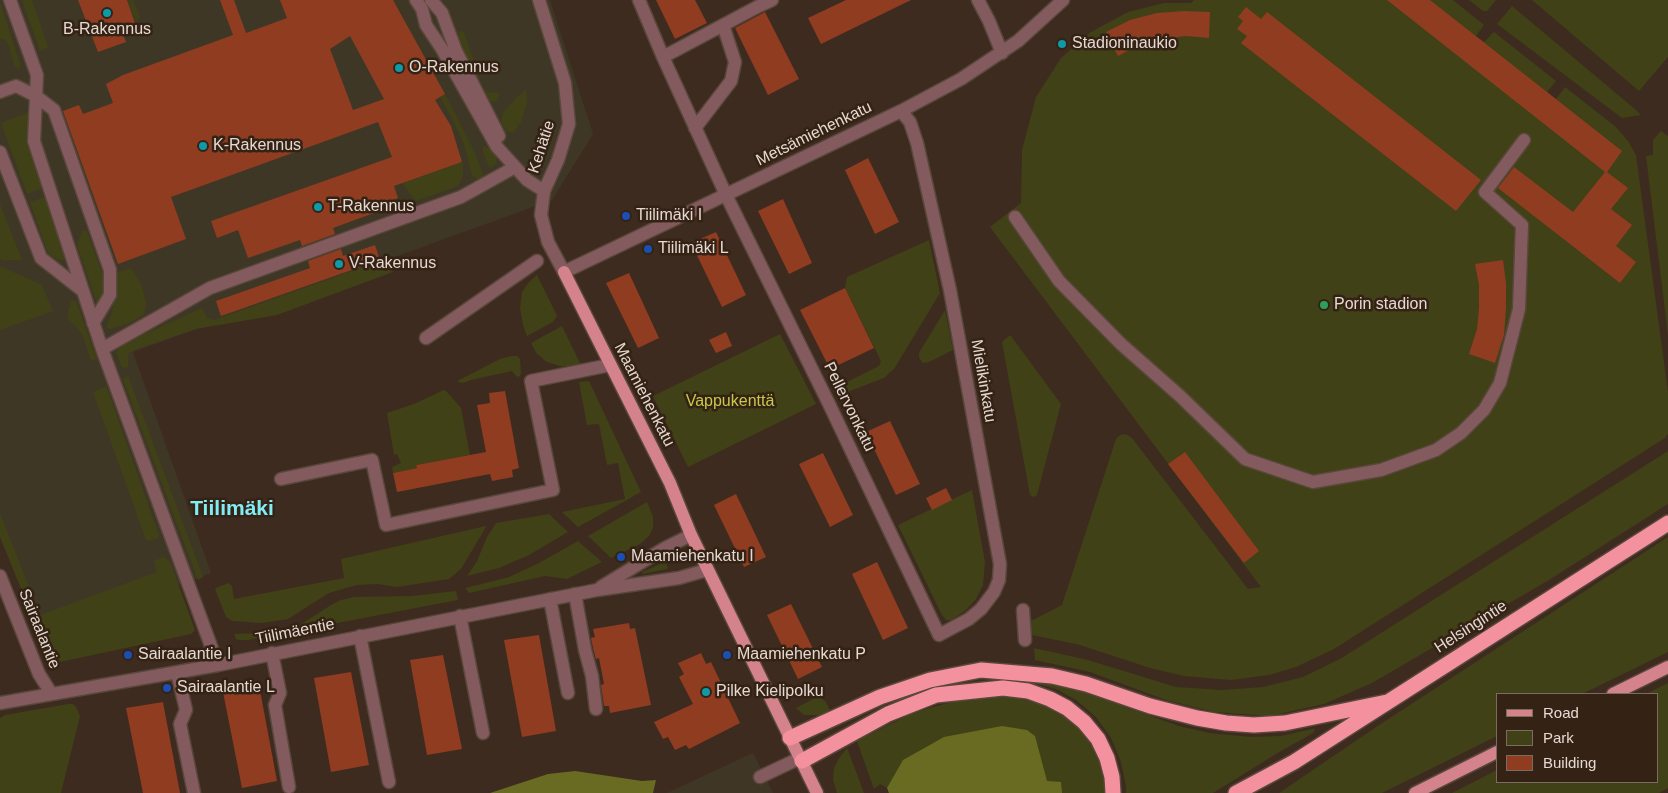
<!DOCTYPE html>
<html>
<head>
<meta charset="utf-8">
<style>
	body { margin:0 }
	#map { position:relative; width:1668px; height:793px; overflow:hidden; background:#3e2b1f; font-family:Arial,sans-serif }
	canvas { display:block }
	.legend { position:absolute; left:1496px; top:693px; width:162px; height:90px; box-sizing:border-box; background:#342215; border:1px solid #7b6b60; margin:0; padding:6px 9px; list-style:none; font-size:15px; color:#e5d9d1 }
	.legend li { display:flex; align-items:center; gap:10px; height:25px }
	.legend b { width:25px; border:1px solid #7b6b60 }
</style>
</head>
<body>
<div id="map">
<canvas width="1668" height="793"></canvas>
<ul class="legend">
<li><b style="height:6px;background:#d4828c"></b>Road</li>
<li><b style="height:14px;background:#404116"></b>Park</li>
<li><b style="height:14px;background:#8f3c21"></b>Building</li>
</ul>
</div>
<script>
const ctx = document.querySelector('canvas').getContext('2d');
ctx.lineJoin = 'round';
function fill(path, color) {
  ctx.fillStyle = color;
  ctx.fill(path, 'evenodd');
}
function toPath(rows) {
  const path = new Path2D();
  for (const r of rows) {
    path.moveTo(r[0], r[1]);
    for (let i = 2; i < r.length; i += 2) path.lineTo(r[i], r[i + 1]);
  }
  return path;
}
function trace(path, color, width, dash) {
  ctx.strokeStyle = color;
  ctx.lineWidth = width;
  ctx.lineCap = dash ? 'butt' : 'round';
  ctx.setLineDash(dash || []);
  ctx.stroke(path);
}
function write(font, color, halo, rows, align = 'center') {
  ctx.font = font + ' Arial,sans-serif';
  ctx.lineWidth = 5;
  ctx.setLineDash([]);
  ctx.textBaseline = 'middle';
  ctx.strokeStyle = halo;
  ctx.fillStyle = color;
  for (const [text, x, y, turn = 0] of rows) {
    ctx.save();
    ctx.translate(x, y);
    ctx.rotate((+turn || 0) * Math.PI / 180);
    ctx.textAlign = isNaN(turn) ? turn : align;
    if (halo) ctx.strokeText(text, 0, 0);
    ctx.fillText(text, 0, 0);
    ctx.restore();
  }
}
fill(toPath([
	[753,753,773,793,667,793]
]), '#403626');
fill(toPath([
	[0,0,550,0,593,134,552,200,133,352,211,573,41,635,0,534]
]), '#3f3726');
fill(toPath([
	[22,0,32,0,48,47,40,51],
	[128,0,133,0,140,17,136,22],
	[1194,0,1453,0,1484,25,1476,36,1484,42,1494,32,1556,81,1547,92,1556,99,1565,87,1616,127,1628,141,1636,155,1668,392,1668,434,1665,438,1334,649,1296,667,1269,675,1231,680,1184,676,1150,668,1080,645,1032,635,1029,629,1031,621,1062,605,1116,439,1120,435,1126,434,1132,438,1248,589,1261,587,990,227,1021,203,1022,150,1036,97,1061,58,1091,32,1128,12,1164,3,1191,3],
	[1469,0,1496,0,1487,11,1483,11],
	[1532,0,1668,0,1668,57,1639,91],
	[0,2,20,64,20,68,18,69,14,65,9,46,5,40,0,38],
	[1512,6,1636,110,1641,115,1622,118,1497,24],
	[458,31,464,32,484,92,500,93,497,101,489,102,488,97,477,83,462,52],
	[526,89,527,102,521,122,514,132,507,132,501,122,503,113,516,98],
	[445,94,476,155,485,180,483,183,472,175,464,144,453,120,440,97],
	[29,112,26,139,42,188,27,194,1,123],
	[1661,131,1668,136,1668,335,1646,156,1653,155,1653,140],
	[484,146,495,150,497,156,496,164,491,168,488,165,482,149],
	[463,162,463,176,458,186,416,201,402,183],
	[45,197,68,259,58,260,48,253,30,202],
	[0,204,22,260,2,260,0,258],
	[83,230,87,231,102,273,105,294,103,300,97,303,77,245],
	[929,240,940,293,894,369,884,378,837,396,833,391,835,388,879,366,881,361,845,288,847,277],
	[386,259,393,272,277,315,196,329,136,349,128,354,128,367,122,368,116,352,123,344,202,308,207,318,214,320],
	[0,266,42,285,53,311,0,330],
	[131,268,142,286,146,304,144,315,127,324,110,329,106,327,112,313,116,291,116,273],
	[537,275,557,316,553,322,527,336,523,325,520,308,522,292,529,282],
	[71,300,76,301,97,359,91,361,83,336,76,326,67,318],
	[945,310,953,350,929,362,923,363,919,358,919,353],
	[562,326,581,365,572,367,560,366,547,362,537,354,531,343],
	[780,334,816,404,688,467,653,396],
	[1009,336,1011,336,1061,404,1037,495,1033,497,1030,495,1002,342],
	[511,356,517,356,520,359,521,373,520,376,517,377,512,371,471,380,466,382,461,383,457,381,500,359],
	[128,376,203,577,198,580,123,379],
	[589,381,641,492,578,527,562,512,625,499,618,463,607,465,599,424,587,425,579,382],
	[104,387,107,388,159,535,158,538,149,541,146,540,93,392],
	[444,390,447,392,461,408,470,455,416,465,417,468,393,473,392,467,401,463,397,454,394,455,387,413,414,404],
	[1668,451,1668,504,1549,580,1372,683,1324,704,1270,716,1214,712,1166,700,1090,672,1035,660,1034,648,1088,660,1176,687,1222,690,1263,687,1303,677,1340,659],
	[972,490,985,562,983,585,976,599,965,611,951,620,946,620,942,615,898,525],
	[647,502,653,517,653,528,649,536,640,544,611,558,588,536],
	[0,513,40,615,157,572,154,561,164,557,168,560,171,564,195,630,191,634,60,662,51,657,45,648,0,537],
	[549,514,568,532,529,555,499,568,467,576,477,561,487,537,496,523],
	[486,526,486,527,461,569,449,579,397,587,377,584,357,585,329,593,288,619,262,623,232,621,226,617,215,589,218,587,229,583,232,586,234,599,344,578,341,559],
	[1668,537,1668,652,1582,694,1497,694,1497,736,1382,793,1279,793,1376,727],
	[578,541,602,562,567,579,545,576,469,593,465,588,509,577,537,564],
	[665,562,668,568,667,569,643,574,642,572],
	[456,591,458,600,248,640,239,640,236,639,234,634,266,633,285,630,300,625,331,605,341,600,354,597,412,596],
	[1038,680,1069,687,1179,726,1209,733,1251,737,1281,736,1312,729,1315,729,1313,733,1276,754,1213,793,1126,793,1126,786,1121,762,1111,738,1096,717,1076,700,1056,689,1037,684],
	[1668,683,1668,788,1659,793,1452,793,1497,770,1497,782,1657,782,1657,694,1646,694],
	[1006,695,1045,705,1067,718,1088,737,1101,761,1105,793,889,793,887,788,880,784,874,789,857,741,912,713,963,699],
	[815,698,821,698,825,701,831,712,818,715,804,715,796,708],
	[68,704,73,704,76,707,80,716,61,793,0,793,0,718,5,715],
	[847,748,860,782,864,793,837,793,833,780,834,768,839,758]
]), '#404116');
fill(toPath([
	[1002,726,1027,730,1035,736,1047,781,1061,782,1062,793,889,793,887,788,903,760,944,737],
	[575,771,642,781,656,780,653,793,490,793,548,774]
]), '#686b21');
fill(toPath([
	[78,0,127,0,136,26,122,31,126,42,98,52],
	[220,0,234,0,246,33,287,18,280,0,393,0,445,94,435,100,451,126,462,162,394,186,398,198,383,204,385,209,333,228,335,234,302,246,300,240,248,258,238,230,217,238,211,221,392,157,378,122,171,197,186,239,118,264,63,111,79,105,83,114,113,103,106,84,123,75,233,35],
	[350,36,384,99,353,110,330,49],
	[656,0,695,0,707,23,675,39],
	[846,0,911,0,821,44,808,18],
	[1387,0,1430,0,1622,151,1607,172,1628,188,1611,209,1632,225,1616,246,1636,262,1620,283,1498,188,1514,167,1573,212,1605,172],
	[1246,7,1261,19,1267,12,1481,180,1456,211,1241,43,1247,36,1237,29,1243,21,1238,17],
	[1184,11,1210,12,1209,38,1186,36,1162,39,1139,45,1118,56,1106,32,1130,20,1157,13],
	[765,12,799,79,768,95,735,28],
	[868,158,899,222,875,234,845,170],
	[783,199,812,263,789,274,758,211],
	[716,232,746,295,722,307,691,243],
	[375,245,380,260,221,316,216,301,310,268,308,261,341,249,343,256],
	[1503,260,1506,283,1506,309,1504,335,1495,363,1469,354,1477,329,1479,308,1479,285,1475,264],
	[629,273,659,338,638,348,606,283],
	[845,288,874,348,830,369,800,310],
	[726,332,732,346,716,353,709,340],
	[505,391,519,468,512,470,513,477,492,481,490,474,397,492,393,473,417,468,416,465,486,452,477,405,490,403,489,393],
	[890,421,920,484,896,495,866,432],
	[1185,452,1259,551,1244,563,1168,464],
	[823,453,853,515,830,527,799,464],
	[946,488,952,500,932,510,926,498],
	[736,494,766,557,744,567,714,505],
	[877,562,908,628,883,640,852,574],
	[791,604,822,667,798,679,767,615],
	[629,623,630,629,635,628,651,705,610,713,609,706,604,706,601,685,604,684,599,658,596,659,593,648,591,638,595,637,593,629],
	[539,635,556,731,522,737,504,640],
	[701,653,706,664,711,662,740,723,689,749,686,745,675,750,668,737,663,739,654,722,693,704,679,677,684,674,678,663],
	[443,655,462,749,427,755,410,660],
	[351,672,369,765,331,772,314,678],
	[259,685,277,781,242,788,223,692],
	[163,702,180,793,143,793,126,708]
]), '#8f3c21');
const minor = toPath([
	[10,0,37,75,34,141,102,349,218,665],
	[416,0,422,9,426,25,442,49,497,147,527,180,544,191],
	[431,0,442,13,456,51,499,136],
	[539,0,565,83,569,124,558,160,544,191,541,215,548,242,564,272,901,111,961,79,1018,41,1063,0],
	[639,0,663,57,726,195,830,406,939,635,969,619,981,609,994,592,999,580,1000,564,950,290,917,143,910,122,901,111],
	[978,0,989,21,1002,53],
	[663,57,759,6,772,0],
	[0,92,16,86,36,96,54,110,110,270,110,295,93,323],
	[695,128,731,81,735,62,723,25],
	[0,152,41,258,83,291],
	[1015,217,1059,281,1121,344,1180,396,1245,459,1313,482,1381,470,1436,450,1461,433,1484,410,1500,383,1519,309,1522,225,1485,192,1524,140],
	[426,338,537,261],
	[102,349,210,288,461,197,515,167],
	[281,479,372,460,386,525,553,490,531,381,610,365],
	[0,576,39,674,51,693],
	[601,587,665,548,691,535],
	[575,594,585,650,592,676,596,709],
	[550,599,568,693],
	[1023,610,1025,640],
	[460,616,483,733],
	[360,636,389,782],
	[272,653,280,693,275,705,289,787],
	[177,672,186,710,180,724,194,793],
	[0,703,218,665,597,590,679,578,707,570],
	[760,777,800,758]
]);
const major = toPath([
	[564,272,670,483,691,535,817,793],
	[1613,694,1668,667],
	[1415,793,1497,752]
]);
const highway = toPath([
	[790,738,880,697,930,680,981,670,1052,676,1086,684,1150,706,1197,718,1226,723,1254,725,1285,723,1387,702],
	[802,761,888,714,936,695,1003,688,1028,691,1050,699,1067,708,1084,722,1098,739,1107,758,1112,777,1113,793],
	[1236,793,1294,762,1668,523]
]);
trace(minor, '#59473b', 15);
trace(major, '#59473b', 15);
trace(highway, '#59473b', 18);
trace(minor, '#835b5f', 12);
trace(major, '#d4828c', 12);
trace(highway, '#f4919e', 15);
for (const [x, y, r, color] of [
	[107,13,5,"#0f9aa8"],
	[1062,44,5,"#0f9aa8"],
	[399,68,5,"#0f9aa8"],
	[203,146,5,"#0f9aa8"],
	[318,207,5,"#0f9aa8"],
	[626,216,5,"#1a4fb4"],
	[648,249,5,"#1a4fb4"],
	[339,264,5,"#0f9aa8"],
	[1324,305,5,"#2e9e5b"],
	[621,557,5,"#1a4fb4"],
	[128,655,5,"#1a4fb4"],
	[727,655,5,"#1a4fb4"],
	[167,688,5,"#1a4fb4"],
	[706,692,5,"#0f9aa8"]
]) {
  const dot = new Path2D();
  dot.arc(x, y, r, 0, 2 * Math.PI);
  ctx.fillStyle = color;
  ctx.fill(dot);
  trace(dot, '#342215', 2);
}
write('16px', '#e5d9d1', '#342215', [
	["B-Rakennus",107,30,"center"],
	["Stadioninaukio",1072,44],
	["O-Rakennus",409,68],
	["K-Rakennus",213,146],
	["T-Rakennus",328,207],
	["Tiilimäki I",636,216],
	["Tiilimäki L",658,249],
	["V-Rakennus",349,264],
	["Porin stadion",1334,305],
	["Maamiehenkatu I",631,557],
	["Sairaalantie I",138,655],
	["Maamiehenkatu P",737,655],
	["Sairaalantie L",177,688],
	["Pilke Kielipolku",716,692]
], 'left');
write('16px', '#e5d9d1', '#342215', [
	["Metsämiehenkatu",814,134,-26],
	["Kehätie",542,147,-72],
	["Mielikinkatu",983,381,80],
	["Maamiehenkatu",644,395,63],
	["Pellervonkatu",849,407,64],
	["Helsingintie",1471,627,-33],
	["Sairaalantie",39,629,68],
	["Tiilimäentie",295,632,-11]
]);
write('16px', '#c5ca48', '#342215', [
	["Vappukenttä",730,402]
]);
write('bold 21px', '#81ecf4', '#342215', [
	["Tiilimäki",232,509]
]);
</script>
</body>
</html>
